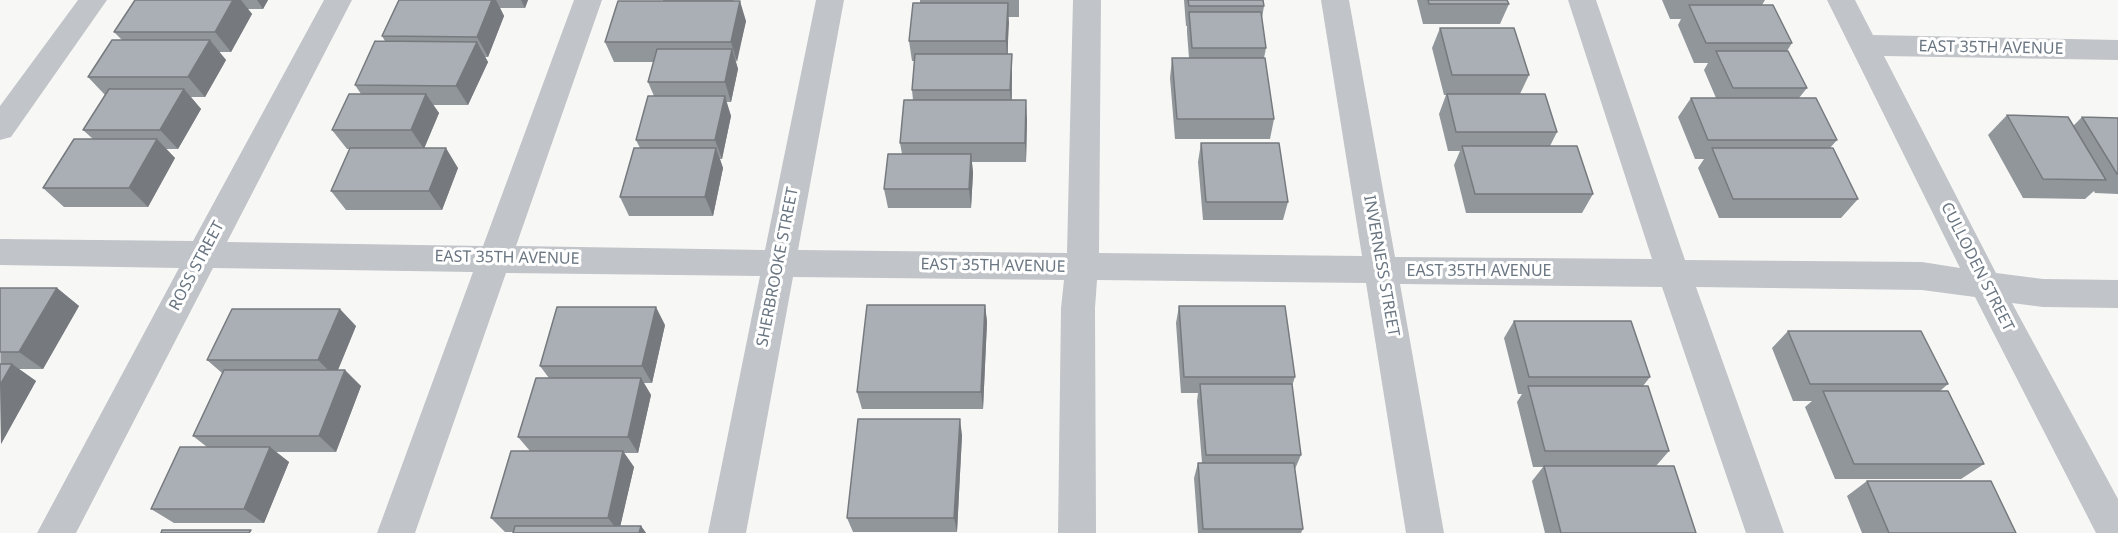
<!DOCTYPE html>
<html>
<head>
<meta charset="utf-8">
<style>
	body { margin:0 }
	canvas { display:block; background:#f7f7f5 }
</style>
</head>
<body>
<canvas width="2118" height="533"></canvas>
<script>
const ctx = document.querySelector('canvas').getContext('2d');
ctx.lineJoin = 'round';
function toPath(rows) {
  const path = new Path2D();
  for (const r of rows) {
    path.moveTo(r[0], r[1]);
    for (let i = 2; i < r.length; i += 2) path.lineTo(r[i], r[i + 1]);
  }
  return path;
}
function fill(path, color) {
  ctx.fillStyle = color;
  ctx.fill(path, 'evenodd');
}
function trace(path, color, width, dash) {
  ctx.strokeStyle = color;
  ctx.lineWidth = width;
  ctx.lineCap = dash ? 'butt' : 'round';
  ctx.setLineDash(dash || []);
  ctx.stroke(path);
}
function write(font, color, halo, rows, align = 'center') {
  ctx.font = font + ' "Noto Sans",sans-serif';
  ctx.lineWidth = 6;
  ctx.setLineDash([]);
  ctx.textBaseline = 'middle';
  ctx.strokeStyle = halo;
  ctx.fillStyle = color;
  for (const [text, x, y, turn = 0] of rows) {
    ctx.save();
    ctx.translate(x, y);
    ctx.rotate((+turn || 0) * Math.PI / 180);
    ctx.textAlign = isNaN(turn) ? turn : align;
    if (halo) ctx.strokeText(text, 0, 0);
    ctx.fillText(text, 0, 0);
    ctx.restore();
  }
}
fill(toPath([
	[78,0,107,0,11,137,0,140,0,106,78,0],
	[324,0,352,0,227,242,483,246,574,0,602,0,516,246,765,250,816,0,844,0,798,250,1067,253,1073,0,1101,0,1099,253,1362,256,1321,0,1349,0,1395,257,1652,259,1568,0,1596,0,1685,260,1922,262,1960,268,1827,0,1855,0,1873,35,2118,40,2118,60,1884,56,1996,273,2043,279,2118,280,2118,308,2043,307,2012,303,2118,499,2118,533,2096,533,1975,297,1922,290,1696,287,1784,533,1746,533,1662,287,1400,284,1444,533,1406,533,1366,283,1097,280,1095,308,1096,533,1058,533,1061,308,1064,280,793,277,746,533,708,533,760,276,506,273,415,533,377,533,473,272,213,268,76,533,37,533,179,268,0,265,0,239,193,241,324,0]
]), '#c1c4c8');
fill(toPath([
	[135,0,268,0,263,9,248,9,252,14,231,52,219,52,226,60,205,97,191,97,201,109,178,149,166,149,175,158,148,207,64,207,43,188,93,139,83,130,105,95,88,77,122,40,114,32],
	[399,0,528,0,525,8,500,8,504,16,488,57,485,57,488,62,468,105,433,105,439,113,424,148,458,168,442,210,346,210,331,191,350,149,347,149,332,130,361,94,355,85,385,41,382,36],
	[663,0,733,0,746,21,736,62,738,69,731,102,726,102,731,116,722,159,720,159,723,168,713,216,629,216,620,197,640,148,636,140,654,96,648,82,654,62,614,62,605,42,663,1],
	[920,0,1019,0,1019,17,1008,17,1008,54,1012,74,1012,100,1027,119,1026,162,972,162,973,173,971,208,888,208,884,189,902,154,900,143,913,100,912,90,915,61,912,61,909,41,920,3],
	[1184,0,1263,0,1264,6,1262,18,1266,48,1264,58,1274,119,1270,139,1175,139,1170,78,1172,58,1189,58,1187,32,1187,26,1186,26],
	[1417,0,1507,0,1509,4,1500,24,1423,24],
	[1662,0,1765,0,1762,5,1792,43,1787,51,1807,88,1799,98,1837,140,1830,148,1858,199,1841,218,1719,218,1698,168,1704,159,1695,159,1678,117,1691,98,1716,98,1704,70,1708,63,1694,63,1678,25,1681,19,1670,19],
	[1440,28,1529,75,1520,94,1557,132,1550,146,1593,194,1582,213,1466,213,1454,165,1460,151,1448,151,1439,114,1446,95,1444,95,1432,48],
	[2007,115,2073,126,2082,117,2118,118,2118,194,2095,193,2094,191,2085,199,2023,198,1988,135],
	[1201,143,1288,202,1283,220,1203,220,1198,162],
	[0,288,57,288,79,306,43,369,19,369,36,381,1,444],
	[985,305,987,322,983,409,862,409,857,392],
	[1179,306,1295,377,1292,386,1301,455,1295,469,1303,529,1301,533,1198,533,1194,478,1198,463,1202,463,1197,401,1198,393,1181,393,1176,323],
	[1514,321,1650,377,1643,386,1669,451,1656,466,1696,533,1545,533,1532,481,1543,467,1533,467,1517,402,1522,394,1518,394,1504,338],
	[665,325,652,383,644,383,651,395,638,453,624,453,634,467,620,526,641,526,646,533,513,533,514,532,505,532,491,518,530,451,518,437,549,378,540,366],
	[356,326,338,370,361,386,336,452,276,452,289,462,264,523,174,523,151,509,207,447,193,436,222,373,207,360],
	[1788,331,1948,384,1940,391,1984,464,1961,479,1835,479,1805,407,1812,401,1793,401,1772,348],
	[962,435,957,532,853,532,847,518],
	[1867,481,2016,533,1862,533,1847,496]
]), '#91969b');
fill(toPath([
	[233,0,241,0,252,14,231,52,215,32],
	[257,0,268,0,263,9],
	[492,0,496,0,504,16,488,57,477,37],
	[521,0,528,0,525,8],
	[740,1,746,21,737,62,731,42],
	[1008,3,1009,23,1007,61,1006,41],
	[210,40,226,60,205,97,188,77],
	[477,42,488,62,468,105,456,86],
	[732,49,738,69,731,102,725,82],
	[1012,54,1012,74,1011,109,1010,90],
	[184,89,201,109,178,149,160,130],
	[426,94,439,113,424,149,411,130],
	[725,96,731,116,722,159,715,140],
	[1026,100,1027,119,1026,162,1025,143],
	[157,139,175,158,148,207,129,188],
	[446,148,458,168,442,210,429,191],
	[716,148,723,168,713,216,705,197],
	[971,154,973,173,971,208,969,189],
	[57,288,79,306,43,369,19,352],
	[985,305,987,322,983,409,981,392],
	[656,307,665,325,652,383,642,366],
	[340,309,356,326,335,377,318,360],
	[12,364,36,381,1,444,0,385],
	[345,370,361,386,336,452,319,436],
	[641,378,651,395,638,453,628,437],
	[960,419,962,435,957,532,954,518],
	[270,447,289,462,264,523,244,509],
	[623,451,634,467,619,532,608,518],
	[641,526,646,533,639,533]
]), '#767a7e');
const building = toPath([
	[135,0,233,0,215,32,114,32,135,0],
	[399,0,492,0,477,37,382,36,399,0],
	[1188,0,1263,0,1264,6,1189,6,1188,0],
	[1428,0,1507,0,1509,4,1429,4,1428,0],
	[618,1,740,1,731,42,605,42,618,1],
	[913,3,1008,3,1006,41,909,41,913,3],
	[1689,5,1773,5,1792,43,1706,43,1689,5],
	[1189,12,1261,12,1266,48,1192,48,1189,12],
	[1440,28,1514,28,1529,75,1452,75,1440,28],
	[112,40,210,40,188,77,88,77,112,40],
	[375,41,477,42,456,86,355,85,375,41],
	[657,49,732,49,725,82,648,82,657,49],
	[1716,51,1788,51,1807,88,1733,88,1716,51],
	[915,54,1012,54,1010,90,912,90,915,54],
	[1172,58,1265,58,1274,119,1177,119,1172,58],
	[109,89,184,89,160,130,83,130,109,89],
	[349,94,426,94,411,130,332,130,349,94],
	[1447,94,1545,94,1557,132,1456,132,1447,94],
	[648,96,725,96,715,140,636,140,648,96],
	[1691,98,1816,98,1837,140,1708,140,1691,98],
	[904,100,1026,100,1025,143,900,143,904,100],
	[2007,115,2068,117,2106,180,2043,179,2007,115],
	[2082,117,2118,118,2118,174,2117,174,2082,117],
	[74,139,157,139,129,188,43,188,74,139],
	[1201,143,1279,143,1288,202,1206,202,1201,143],
	[1462,146,1577,146,1593,194,1475,194,1462,146],
	[350,148,446,148,429,191,331,191,350,148],
	[634,148,716,148,705,197,620,197,634,148],
	[1712,148,1833,148,1858,199,1733,199,1712,148],
	[888,154,971,154,969,189,884,189,888,154],
	[0,288,57,288,19,352,0,352,0,288],
	[867,305,985,305,981,392,857,392,867,305],
	[1179,306,1285,306,1295,377,1184,377,1179,306],
	[557,307,656,307,642,366,540,366,557,307],
	[232,309,340,309,318,360,207,360,232,309],
	[1514,321,1631,321,1650,377,1529,377,1514,321],
	[1788,331,1921,331,1948,384,1810,384,1788,331],
	[0,364,12,364,0,385,0,364],
	[224,370,345,370,319,436,193,436,224,370],
	[536,378,641,378,628,437,518,437,536,378],
	[1200,384,1292,384,1301,455,1206,455,1200,384],
	[1528,386,1648,386,1669,451,1545,451,1528,386],
	[1823,391,1948,391,1984,464,1854,464,1823,391],
	[858,419,960,419,954,518,847,518,858,419],
	[180,447,270,447,244,509,151,509,180,447],
	[511,451,623,451,608,518,491,518,511,451],
	[1198,463,1294,463,1303,529,1203,529,1198,463],
	[1544,466,1674,466,1696,533,1561,533,1544,466],
	[1867,481,1991,481,2016,533,1889,533,1867,481],
	[515,526,641,526,639,533,513,533,515,526],
	[162,530,251,530,249,533,161,533,162,530]
]);
fill(building, '#a9afb4');
trace(building, '#767a7e', 1.5);
write('16px', '#6a7682', '#fff', [
	["EAST 35TH AVENUE",1991,48,1],
	["EAST 35TH AVENUE",507,258,1],
	["ROSS STREET",197,266,-62],
	["EAST 35TH AVENUE",993,266,1],
	["INVERNESS STREET",1381,266,80],
	["SHERBROOKE STREET",778,267,-79],
	["CULLODEN STREET",1977,267,63],
	["EAST 35TH AVENUE",1479,271]
]);
</script>
</body>
</html>
